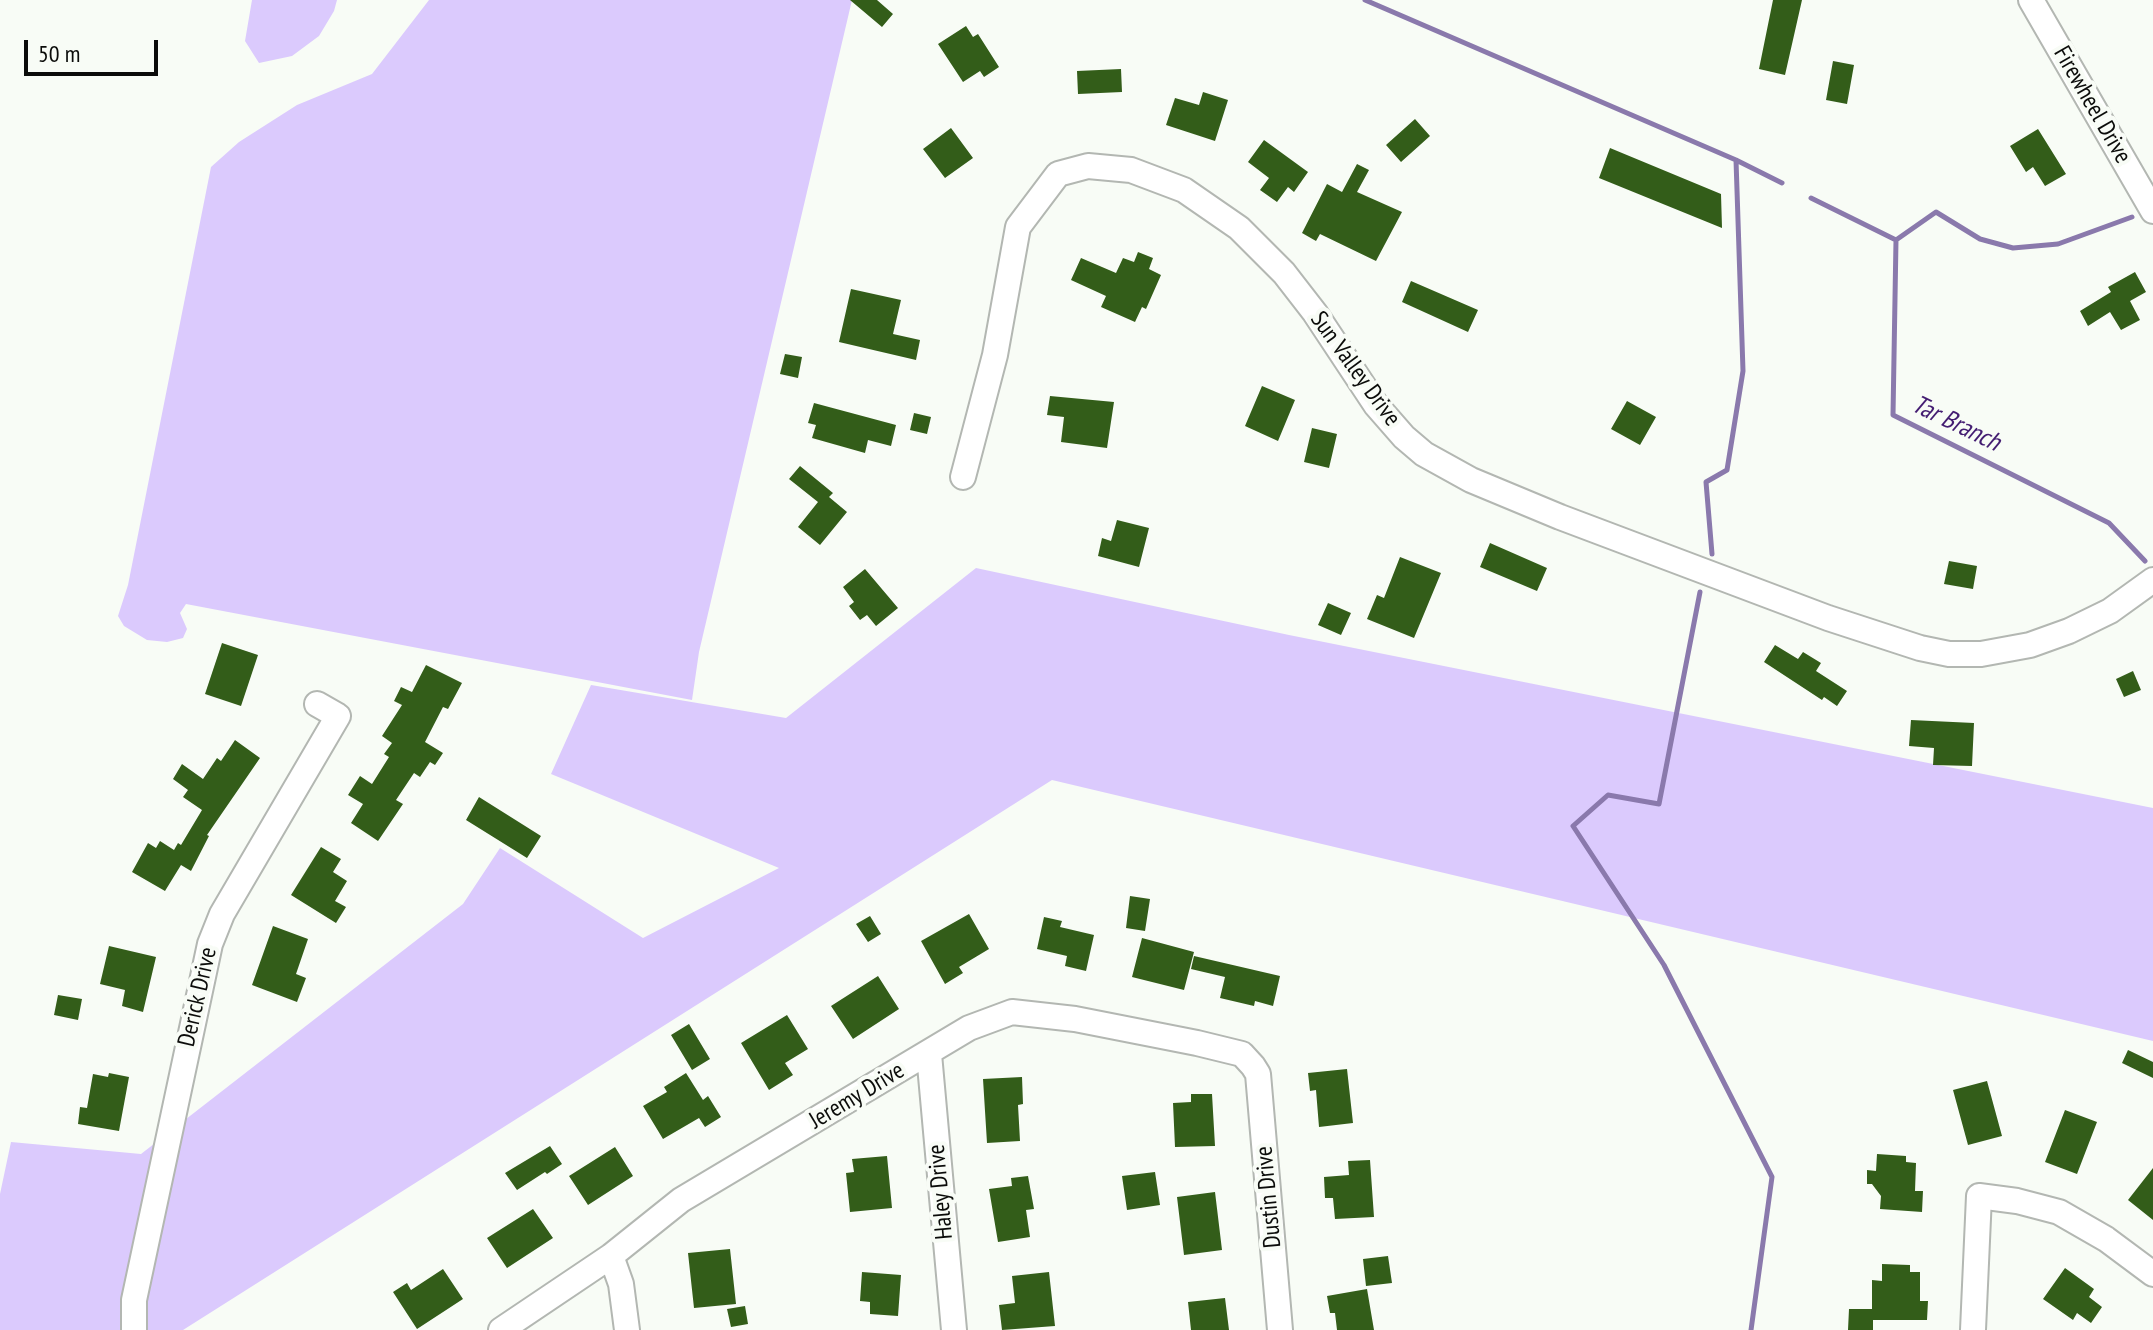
<!DOCTYPE html>
<html>
<head>
<meta charset="utf-8">
<style>
	body { margin:0 }
	#map { position:relative; width:2153px; height:1330px; overflow:hidden; background:#f8fcf6; font-family:"PT Sans Narrow",sans-serif }
	canvas { display:block }
	.scale { position:absolute; left:24px; top:40px; width:134px; height:36px; box-sizing:border-box; border:4px solid #0b0c0a; border-top:0; padding-left:10px; font-size:24px; line-height:28px; white-space:nowrap; color:#0b0c0a; -webkit-text-stroke:6px #f8fcf6; paint-order:stroke }
</style>
</head>
<body>
<div id="map">
<canvas width="2153" height="1330"></canvas>
<div class="scale">50 m</div>
</div>
<script>
const ctx = document.querySelector('canvas').getContext('2d');
ctx.lineJoin = 'round';
function fill(path, color) {
  ctx.fillStyle = color;
  ctx.fill(path, 'evenodd');
}
function toPath(rows) {
  const path = new Path2D();
  for (const r of rows) {
    path.moveTo(r[0], r[1]);
    for (let i = 2; i < r.length; i += 2) path.lineTo(r[i], r[i + 1]);
  }
  return path;
}
function trace(path, color, width, dash) {
  ctx.strokeStyle = color;
  ctx.lineWidth = width;
  ctx.lineCap = dash ? 'butt' : 'round';
  ctx.setLineDash(dash || []);
  ctx.stroke(path);
}
function write(font, color, halo, rows, align = 'center') {
  ctx.font = font + ' "PT Sans Narrow",sans-serif';
  ctx.lineWidth = 8;
  ctx.setLineDash([]);
  ctx.textBaseline = 'middle';
  ctx.strokeStyle = halo;
  ctx.fillStyle = color;
  for (const [text, x, y, turn = 0] of rows) {
    ctx.save();
    ctx.translate(x, y);
    ctx.rotate((+turn || 0) * Math.PI / 180);
    ctx.textAlign = isNaN(turn) ? turn : align;
    if (halo) ctx.strokeText(text, 0, 0);
    ctx.fillText(text, 0, 0);
    ctx.restore();
  }
}
fill(toPath([
	[252,0,337,0,334,11,319,36,292,56,259,63,245,41],
	[429,0,852,0,699,652,692,700,186,604,180,613,187,629,183,638,167,642,147,640,124,626,118,616,128,585,211,167,239,142,297,105,372,74],
	[976,568,1289,635,2153,808,2153,1041,1052,780,183,1330,0,1330,0,1194,11,1142,141,1154,463,904,500,848,643,938,779,868,551,774,591,685,786,718]
]), '#dbcafd');
trace(toPath([
	[1365,0,1736,160,1782,183],
	[1811,198,1896,240,1893,415,2109,523,2145,561],
	[1896,240,1936,212,1980,239,2013,248,2058,244,2132,217],
	[1712,554,1706,482,1727,470,1743,371,1736,160],
	[1700,592,1659,804,1608,795,1573,826,1664,965,1772,1177,1751,1330]
]), '#8a79ac', 5);
fill(toPath([
	[850,0,877,0,893,14,882,27],
	[1773,0,1802,0,1785,75,1759,69],
	[966,26,973,37,978,34,999,67,984,77,980,71,963,82,938,44],
	[1833,61,1854,65,1847,104,1826,100],
	[1121,69,1122,92,1078,94,1077,71],
	[1203,92,1228,100,1215,141,1166,125,1175,98,1199,105],
	[1415,119,1430,136,1401,162,1386,145],
	[951,128,973,158,945,178,923,149],
	[2038,129,2066,174,2045,186,2033,167,2026,172,2010,146],
	[1264,140,1308,172,1294,192,1288,187,1277,202,1260,190,1269,178,1248,162],
	[1610,148,1721,194,1722,228,1599,178],
	[1357,164,1369,170,1357,192,1402,212,1376,261,1320,234,1316,241,1302,233,1327,184,1342,192],
	[1138,252,1153,258,1149,269,1161,275,1146,309,1142,307,1135,322,1101,307,1106,296,1071,280,1081,258,1116,273,1123,258,1134,262],
	[2135,272,2146,292,2130,301,2140,320,2121,330,2110,312,2088,326,2080,311,2111,292,2108,287],
	[1411,281,1478,310,1468,332,1402,302],
	[851,289,901,300,893,334,920,340,916,360,839,342],
	[785,354,802,357,798,378,780,374],
	[1262,386,1295,400,1278,441,1245,426],
	[1050,396,1114,402,1107,448,1061,442,1064,417,1047,415],
	[1627,401,1656,417,1640,445,1611,429],
	[814,403,896,425,891,446,868,440,865,453,812,438,816,425,808,423],
	[914,413,931,417,927,434,910,430],
	[1312,428,1337,434,1329,468,1304,462],
	[800,466,833,493,829,497,847,512,820,545,798,527,818,502,789,479],
	[1117,520,1149,528,1139,567,1098,556,1102,538,1111,541],
	[1490,543,1547,568,1537,591,1480,567],
	[1400,557,1441,573,1414,638,1367,619,1377,595,1384,598],
	[1949,561,1977,566,1973,589,1944,584],
	[865,569,898,608,876,626,867,615,860,620,849,606,854,602,843,587],
	[1328,603,1351,613,1341,635,1318,625],
	[222,643,258,655,241,706,205,694],
	[1775,645,1798,659,1803,652,1821,663,1816,671,1847,691,1837,706,1824,697,1822,700,1764,662],
	[426,665,462,683,448,709,443,707,425,742,443,753,435,765,430,762,420,777,414,773,396,800,403,804,378,841,351,823,363,804,348,795,360,776,372,784,389,757,384,754,392,743,382,736,402,705,394,701,401,687,412,692],
	[2133,671,2141,690,2124,697,2116,679],
	[1911,720,1974,723,1972,766,1933,765,1934,748,1909,746],
	[235,740,260,758,207,835,209,836,191,871,181,865,165,891,132,872,148,843,156,848,160,841,174,850,178,843,181,845,202,810,183,797,188,790,173,779,182,764,203,779,217,758,221,761],
	[479,797,541,836,527,858,466,820],
	[321,847,341,859,333,872,347,881,335,901,346,907,336,923,291,895],
	[1130,896,1150,899,1145,931,1126,928],
	[969,914,989,949,959,967,963,973,945,984,921,941],
	[870,916,881,934,868,942,856,924],
	[1044,917,1062,921,1060,927,1094,935,1086,971,1065,966,1067,956,1037,949],
	[273,926,308,939,296,974,306,978,297,1002,252,985],
	[1142,938,1194,952,1184,990,1132,977],
	[109,946,156,957,143,1012,122,1006,125,990,100,984],
	[1194,956,1280,976,1273,1006,1255,1001,1254,1006,1220,998,1225,977,1191,969],
	[878,976,899,1009,853,1039,831,1006],
	[58,995,82,999,78,1020,54,1015],
	[787,1015,808,1049,785,1063,793,1075,769,1090,741,1043],
	[689,1024,710,1059,692,1070,671,1035],
	[2128,1050,2153,1062,2153,1078,2122,1063],
	[1347,1069,1353,1123,1319,1127,1316,1090,1310,1091,1308,1073],
	[109,1073,129,1077,119,1131,78,1124,80,1107,87,1108,93,1074,108,1077],
	[686,1073,703,1100,708,1096,721,1117,705,1127,699,1118,663,1139,643,1106,667,1092,664,1087],
	[1022,1077,1023,1104,1018,1105,1020,1141,987,1143,983,1079],
	[1987,1081,2002,1136,1968,1145,1953,1090],
	[1191,1094,1212,1094,1215,1146,1175,1147,1173,1103,1191,1102],
	[2065,1110,2097,1122,2077,1174,2045,1162],
	[550,1146,562,1164,547,1174,545,1172,517,1190,505,1173],
	[615,1147,633,1176,588,1205,569,1176],
	[1877,1154,1906,1156,1906,1162,1916,1163,1915,1191,1923,1191,1922,1212,1880,1209,1881,1196,1872,1184,1867,1184,1867,1170,1876,1171],
	[887,1156,892,1208,850,1212,846,1173,854,1172,852,1159],
	[1370,1160,1374,1217,1335,1219,1333,1198,1325,1198,1324,1177,1349,1175,1348,1161],
	[2153,1168,2153,1220,2128,1200],
	[1155,1172,1160,1205,1127,1210,1122,1176],
	[1028,1176,1034,1209,1026,1210,1030,1237,998,1242,989,1189,1012,1186,1011,1178],
	[1215,1192,1222,1250,1184,1255,1177,1197],
	[533,1209,553,1238,507,1268,487,1238],
	[730,1249,736,1304,694,1308,688,1253],
	[1388,1256,1392,1283,1366,1286,1363,1259],
	[1882,1264,1910,1265,1910,1272,1920,1272,1920,1301,1928,1301,1927,1320,1873,1320,1873,1330,1848,1330,1849,1309,1872,1309,1872,1280,1882,1281],
	[2065,1268,2094,1289,2089,1297,2102,1307,2091,1323,2077,1313,2073,1320,2043,1299],
	[443,1269,463,1299,417,1329,393,1292,407,1283,411,1290],
	[862,1272,901,1275,898,1316,870,1314,870,1302,860,1301],
	[1049,1272,1055,1326,1002,1330,999,1305,1015,1303,1012,1276],
	[1367,1289,1374,1330,1337,1330,1335,1313,1330,1313,1327,1296],
	[1225,1298,1229,1330,1191,1330,1188,1302],
	[745,1306,748,1324,731,1327,727,1309]
]), '#335d19');
const minor = toPath([
	[2031,0,2153,211],
	[963,477,995,355,1018,227,1058,174,1088,166,1131,170,1184,190,1239,228,1284,273,1315,313,1376,405,1404,437,1424,454,1471,480,1560,517,1828,618,1920,648,1949,654,1981,654,2030,645,2069,631,2110,611,2153,580],
	[929,1054,954,1330],
	[611,1256,621,1284,627,1330],
	[134,1330,134,1300,210,944,222,914,338,716,317,704],
	[501,1330,611,1256,681,1200,969,1028,1012,1012,1075,1019,1197,1043,1242,1054,1253,1066,1258,1074,1280,1330],
	[1973,1330,1979,1196,2017,1201,2059,1212,2106,1239,2153,1274]
]);
trace(minor, '#b3b7b2', 28);
trace(minor, '#fff', 24);
write('24px', '#0b0c0a', '#f8fcf6', [
	["Firewheel Drive",2092,105,60],
	["Sun Valley Drive",1355,369,54],
	["Derick Drive",198,997,-77],
	["Jeremy Drive",857,1096,-31],
	["Haley Drive",941,1192,-95],
	["Dustin Drive",1269,1197,-95]
]);
write('italic 26px', '#441d72', '#f8fcf6', [
	["Tar Branch",1956,424,26]
]);
</script>
</body>
</html>
